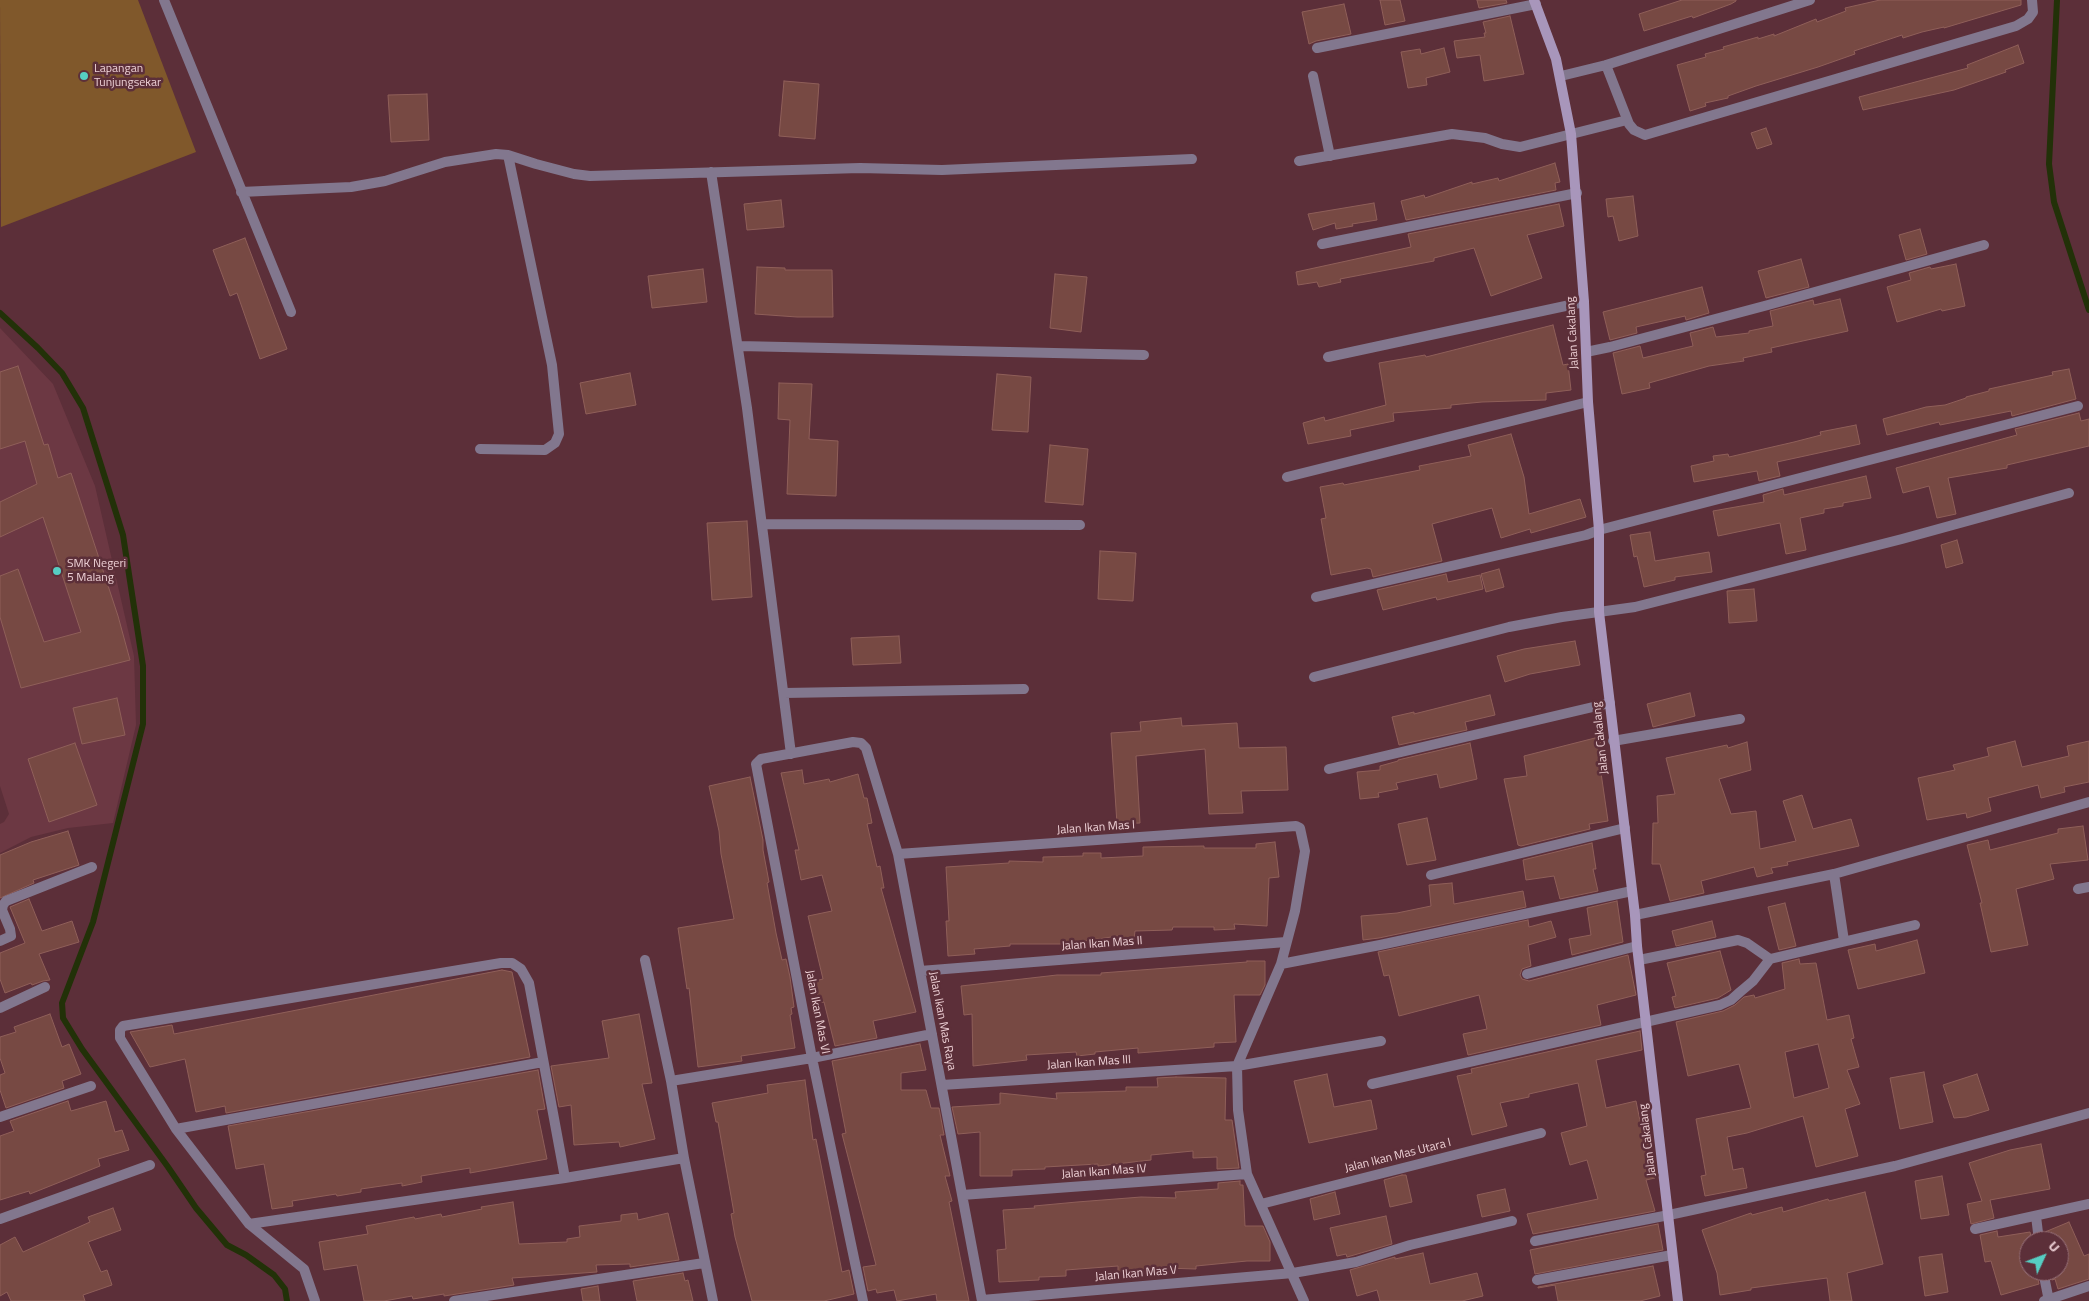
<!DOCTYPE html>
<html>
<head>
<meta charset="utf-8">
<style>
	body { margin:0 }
	#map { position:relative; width:2089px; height:1301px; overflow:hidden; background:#5c2f39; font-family:"Titillium Web",sans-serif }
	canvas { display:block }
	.north { position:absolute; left:2019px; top:1231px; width:50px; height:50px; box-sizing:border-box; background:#5c2f39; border:1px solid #966f77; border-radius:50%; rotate:47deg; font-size:14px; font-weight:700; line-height:20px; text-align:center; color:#edd0d5 }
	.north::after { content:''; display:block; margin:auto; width:18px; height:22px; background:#56cec3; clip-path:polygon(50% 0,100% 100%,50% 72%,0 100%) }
</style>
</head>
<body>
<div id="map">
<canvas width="2089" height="1301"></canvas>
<div class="north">U</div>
</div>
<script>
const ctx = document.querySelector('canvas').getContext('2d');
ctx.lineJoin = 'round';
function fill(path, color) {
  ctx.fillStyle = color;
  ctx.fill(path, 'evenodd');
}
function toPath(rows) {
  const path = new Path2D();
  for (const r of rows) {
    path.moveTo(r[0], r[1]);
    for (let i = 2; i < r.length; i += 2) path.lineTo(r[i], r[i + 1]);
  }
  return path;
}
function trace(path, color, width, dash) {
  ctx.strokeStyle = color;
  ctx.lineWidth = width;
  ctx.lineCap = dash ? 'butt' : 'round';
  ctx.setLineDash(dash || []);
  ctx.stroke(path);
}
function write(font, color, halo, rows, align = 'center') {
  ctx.font = font + ' "Titillium Web",sans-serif';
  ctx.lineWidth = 5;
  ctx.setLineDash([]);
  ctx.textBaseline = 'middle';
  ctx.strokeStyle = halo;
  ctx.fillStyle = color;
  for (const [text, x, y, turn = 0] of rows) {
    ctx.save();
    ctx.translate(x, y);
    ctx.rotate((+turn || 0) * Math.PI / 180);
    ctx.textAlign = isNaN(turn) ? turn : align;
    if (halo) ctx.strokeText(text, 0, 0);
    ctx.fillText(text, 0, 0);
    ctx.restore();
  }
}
fill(toPath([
	[0,328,53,384,95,486,134,656,136,725,113,823,68,828,31,837,0,853,0,824,4,822,9,814,0,786]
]), '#6c3843');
fill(toPath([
	[0,0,138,0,196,152,1,227]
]), '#80582b');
trace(toPath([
	[2057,0,2049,164,2054,202,2089,310],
	[0,313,38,348,62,373,83,408,123,535,143,666,143,724,93,922,62,1003,63,1018,82,1049,168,1167,196,1208,227,1245,246,1255,274,1275,285,1289,287,1301]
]), '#223108', 6);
const building = toPath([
	[1380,0,1400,0,1405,21,1385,25,1380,0],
	[1477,0,1506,0,1507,3,1479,8,1477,0],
	[1682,0,1736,0,1736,1,1731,4,1693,18,1692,16,1644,31,1639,14,1682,0],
	[1880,0,2021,0,2021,5,1944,28,1944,27,1922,32,1903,38,1902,35,1854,51,1855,54,1818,67,1756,86,1728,96,1728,98,1705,103,1706,106,1690,111,1677,65,1706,57,1705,54,1724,49,1723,47,1758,37,1758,39,1774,34,1774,36,1816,19,1817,22,1846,11,1845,8,1880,0],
	[1344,4,1351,34,1316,41,1309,44,1302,12,1344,4],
	[1510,16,1524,74,1484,81,1480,55,1457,58,1454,41,1485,37,1484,33,1486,33,1483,22,1510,16],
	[2018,45,2024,63,2005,70,2006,72,1954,90,1863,110,1859,97,1968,68,1967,65,2018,45],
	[1444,48,1450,72,1426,78,1427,85,1408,88,1401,52,1420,49,1421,54,1444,48],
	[784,81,819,84,815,139,779,136,784,81],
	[427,94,429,140,391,142,388,95,427,94],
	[1766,128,1772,144,1757,149,1751,133,1766,128],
	[1555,163,1560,182,1555,183,1556,190,1406,220,1401,201,1424,195,1425,198,1472,182,1472,184,1498,178,1499,181,1555,163],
	[1633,196,1638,236,1619,241,1613,216,1608,217,1606,199,1633,196],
	[781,200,784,227,747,230,744,204,781,200],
	[1374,203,1377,220,1352,224,1353,226,1336,229,1335,223,1313,230,1308,214,1374,203],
	[1559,204,1564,226,1527,235,1542,278,1491,296,1474,248,1434,258,1434,261,1340,279,1341,282,1319,287,1317,282,1298,285,1296,272,1411,247,1408,234,1559,204],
	[1920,229,1927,254,1906,260,1899,235,1920,229],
	[245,238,287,349,260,359,237,293,230,296,213,250,245,238],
	[1801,259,1809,287,1766,298,1758,271,1801,259],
	[1956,264,1965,306,1942,311,1941,309,1897,322,1887,287,1911,280,1909,273,1930,267,1931,269,1956,264],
	[757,267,785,268,785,270,832,270,833,317,797,317,755,314,757,267],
	[703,269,707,302,652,308,648,276,703,269],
	[1055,274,1087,277,1081,332,1050,328,1055,274],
	[1702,287,1709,313,1686,320,1685,316,1636,327,1637,333,1610,340,1603,312,1702,287],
	[1840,299,1848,331,1771,348,1772,352,1743,358,1744,361,1709,366,1649,383,1650,388,1622,394,1613,353,1640,346,1643,358,1693,346,1690,333,1713,327,1716,337,1749,333,1749,331,1773,326,1770,311,1813,300,1814,305,1840,299],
	[1553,325,1563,365,1568,364,1571,390,1546,393,1546,400,1482,402,1451,405,1451,408,1393,413,1394,421,1350,430,1351,436,1308,444,1303,423,1324,417,1325,421,1386,405,1379,363,1425,355,1426,357,1553,325],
	[18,366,44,445,48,444,58,478,71,473,118,616,130,660,21,688,0,617,0,576,18,569,44,642,81,632,43,517,0,537,0,502,37,484,25,441,0,449,0,372,18,366],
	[2069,369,2076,399,2012,416,2011,411,1940,425,1939,422,1887,435,1883,419,1926,407,1945,405,1966,398,1966,397,1989,391,1989,389,2053,375,2052,372,2069,369],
	[630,373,636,405,586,414,580,383,630,373],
	[997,374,1031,377,1028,432,992,430,997,374],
	[779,383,812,384,809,439,838,441,836,496,787,494,790,420,778,419,779,383],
	[2079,413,2081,421,2089,419,2089,446,2007,465,2007,468,1948,478,1956,514,1937,518,1929,486,1903,493,1896,468,2017,435,2015,429,2079,413],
	[1856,425,1860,444,1777,462,1780,476,1759,481,1757,471,1694,482,1691,466,1714,461,1713,456,1728,454,1729,457,1794,442,1821,435,1820,432,1856,425],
	[1511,434,1524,477,1529,514,1580,499,1586,517,1531,533,1530,529,1501,538,1492,508,1432,524,1442,561,1373,577,1371,569,1367,568,1331,575,1321,519,1326,518,1320,487,1343,483,1344,485,1420,470,1419,466,1471,456,1468,445,1511,434],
	[1050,445,1088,449,1083,505,1045,502,1050,445],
	[1866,476,1871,498,1843,503,1843,506,1824,509,1824,513,1800,518,1806,550,1786,554,1780,523,1718,536,1713,511,1764,502,1763,495,1783,489,1784,495,1866,476],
	[747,521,752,597,712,600,707,523,747,521],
	[1650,532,1655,561,1709,552,1712,572,1675,577,1675,580,1644,587,1637,556,1634,557,1630,535,1650,532],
	[1957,540,1963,563,1946,568,1941,545,1957,540],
	[1100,551,1136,553,1133,601,1098,599,1100,551],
	[1499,569,1504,587,1486,592,1481,574,1499,569],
	[1446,574,1448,582,1480,575,1483,589,1437,600,1436,597,1383,610,1377,590,1446,574],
	[1754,589,1757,621,1729,623,1727,591,1754,589],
	[899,636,901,663,853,665,851,638,899,636],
	[1575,641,1580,665,1530,674,1505,682,1497,656,1524,649,1575,641],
	[1690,693,1695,716,1653,727,1647,704,1690,693],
	[1490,695,1495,715,1465,722,1467,730,1399,745,1392,717,1414,712,1414,714,1490,695],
	[117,698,125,735,82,744,73,708,117,698],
	[1181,718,1182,726,1237,723,1239,748,1286,747,1288,790,1241,791,1243,813,1209,814,1205,749,1136,756,1140,823,1117,824,1111,733,1141,731,1140,722,1181,718],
	[1599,737,1606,765,1600,766,1608,821,1589,824,1590,829,1521,846,1518,845,1504,779,1527,776,1524,756,1599,737],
	[2015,741,2022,767,2069,756,2067,746,2089,741,2089,782,2064,787,2065,792,2041,798,2038,785,1988,798,1991,811,1967,818,1966,813,1927,820,1918,778,1955,770,1953,765,1989,756,1987,748,2015,741],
	[1747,742,1751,770,1719,779,1731,814,1756,811,1760,849,1796,841,1783,801,1802,795,1813,829,1851,819,1859,846,1787,862,1788,865,1771,868,1773,873,1757,877,1754,867,1701,881,1704,893,1670,901,1660,864,1652,864,1653,823,1658,823,1657,796,1675,794,1666,758,1727,745,1728,748,1747,742],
	[75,743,97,805,49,822,28,759,75,743],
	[1470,743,1477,779,1440,788,1437,774,1396,783,1398,789,1378,793,1379,797,1360,799,1357,772,1380,770,1380,766,1398,761,1398,760,1470,743],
	[802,770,804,784,829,779,830,782,858,774,864,798,867,798,872,823,867,824,877,867,880,866,884,888,881,888,916,1012,873,1021,877,1038,835,1046,824,1002,819,1003,815,981,823,979,808,916,832,911,822,875,801,880,795,850,799,850,781,773,802,770],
	[750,777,763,840,763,850,769,882,767,883,776,933,782,960,786,959,790,977,794,1007,791,1008,792,1014,790,1015,795,1048,741,1056,742,1061,698,1067,689,988,687,989,678,928,734,919,721,854,719,831,709,786,750,777],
	[1427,818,1436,860,1407,865,1398,824,1427,818],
	[2083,826,2088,860,2050,864,2054,879,2016,889,2028,945,1991,952,1980,903,1982,903,1967,845,1988,840,1990,850,2058,833,2058,829,2083,826],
	[68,831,79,865,33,880,34,883,0,898,0,855,31,842,68,831],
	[1275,842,1279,877,1269,878,1267,926,1234,924,1235,929,1214,930,1214,927,1173,927,1172,930,1135,931,1134,939,1118,940,1118,936,1065,944,1010,944,1010,946,974,949,975,954,948,956,946,921,949,921,946,867,1009,863,1009,861,1043,862,1043,857,1083,856,1083,853,1101,853,1101,858,1143,856,1143,847,1204,846,1204,848,1256,848,1256,844,1275,842],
	[1592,843,1596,869,1593,869,1598,891,1560,899,1554,876,1526,880,1523,860,1592,843],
	[1452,883,1454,904,1523,891,1526,907,1379,938,1363,940,1361,916,1397,913,1431,906,1429,885,1452,883],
	[29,899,42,931,72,921,79,942,39,954,50,980,43,981,32,985,31,983,5,993,0,979,0,953,25,943,10,907,29,899],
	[1617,901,1623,942,1572,955,1569,939,1591,935,1587,908,1617,901],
	[1785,903,1796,946,1779,950,1768,907,1785,903],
	[1528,920,1529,927,1551,921,1556,937,1528,945,1531,966,1522,969,1520,975,1522,979,1529,981,1628,955,1636,995,1597,1005,1601,1025,1468,1055,1463,1034,1487,1029,1479,995,1399,1016,1389,975,1384,976,1378,952,1528,920],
	[1712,921,1716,937,1676,946,1672,931,1712,921],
	[1917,940,1925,973,1858,989,1848,950,1875,944,1876,951,1917,940],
	[1720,951,1731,990,1718,998,1675,1008,1672,997,1676,996,1667,963,1720,951],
	[1799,959,1800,964,1816,963,1827,1020,1849,1015,1854,1038,1851,1039,1859,1067,1847,1070,1860,1104,1845,1109,1858,1156,1816,1167,1803,1116,1747,1133,1727,1137,1733,1170,1743,1168,1747,1188,1705,1196,1701,1176,1706,1175,1696,1119,1751,1108,1739,1064,1688,1076,1676,1022,1723,1011,1735,1005,1744,997,1754,995,1755,998,1785,989,1782,963,1799,959],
	[1818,1044,1829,1088,1794,1098,1785,1052,1818,1044],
	[1247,961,1265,961,1265,985,1260,995,1234,995,1236,1042,1214,1043,1214,1047,1138,1053,1138,1048,1095,1052,1095,1054,1077,1056,1076,1052,1026,1055,1027,1060,973,1066,972,1014,964,1015,961,986,1057,975,1101,975,1101,973,1247,962,1247,961],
	[502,970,512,972,530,1057,226,1113,225,1106,196,1112,185,1059,150,1067,130,1032,172,1025,174,1034,502,970],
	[50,1014,62,1047,69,1044,81,1074,62,1081,64,1088,6,1108,0,1090,0,1075,5,1073,0,1058,0,1037,16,1032,14,1027,50,1014],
	[639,1014,652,1083,642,1084,655,1139,620,1147,619,1142,574,1145,571,1105,559,1107,551,1066,609,1058,602,1021,639,1014],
	[1640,1031,1642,1050,1596,1060,1606,1108,1636,1101,1642,1131,1646,1130,1650,1151,1648,1152,1655,1178,1646,1180,1655,1211,1533,1234,1527,1214,1598,1199,1587,1160,1570,1165,1561,1133,1587,1126,1578,1083,1529,1094,1529,1097,1500,1103,1507,1126,1472,1135,1457,1076,1472,1073,1471,1069,1640,1031],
	[920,1044,926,1070,901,1073,901,1090,926,1090,931,1108,939,1108,944,1135,940,1135,950,1176,945,1176,952,1201,949,1202,969,1301,937,1301,936,1294,897,1301,894,1290,877,1293,876,1289,868,1291,863,1267,876,1265,842,1134,846,1133,832,1061,920,1044],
	[538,1070,545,1109,537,1110,547,1159,470,1173,470,1168,421,1176,422,1182,402,1186,402,1183,361,1189,361,1192,337,1196,336,1194,292,1201,293,1206,272,1209,264,1164,236,1169,228,1126,538,1070],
	[1924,1072,1933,1122,1900,1129,1890,1078,1924,1072],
	[1327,1074,1334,1107,1371,1100,1377,1129,1309,1143,1294,1081,1327,1074],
	[1977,1074,1989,1110,1966,1117,1954,1118,1943,1085,1977,1074],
	[1176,1077,1226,1078,1225,1120,1232,1120,1239,1168,1217,1169,1217,1157,1193,1158,1193,1151,1151,1155,1151,1160,1098,1166,1098,1164,1045,1167,1045,1169,1012,1170,1012,1176,980,1176,980,1132,958,1134,952,1107,1000,1104,1000,1093,1057,1099,1056,1093,1126,1091,1126,1087,1158,1087,1157,1078,1176,1077],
	[805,1080,813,1140,816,1139,842,1272,849,1270,854,1294,824,1301,752,1301,735,1237,731,1214,734,1213,718,1122,716,1122,712,1103,768,1093,767,1085,805,1080],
	[68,1101,71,1111,106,1101,115,1132,122,1130,129,1150,98,1159,100,1166,30,1194,29,1191,0,1200,0,1136,14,1131,10,1121,68,1101],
	[2041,1144,2050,1189,1990,1200,1994,1218,1971,1224,1967,1204,1982,1201,1969,1163,2010,1150,2041,1144],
	[1402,1175,1406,1175,1412,1202,1390,1207,1384,1180,1402,1175],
	[1942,1176,1949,1215,1921,1219,1915,1181,1942,1176],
	[1240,1181,1240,1185,1243,1185,1245,1226,1263,1226,1270,1242,1270,1261,1247,1261,1196,1266,1196,1269,1164,1268,1165,1273,1138,1274,1118,1275,1118,1266,1066,1270,1066,1276,1039,1277,1039,1280,999,1282,997,1250,1006,1249,1003,1210,1035,1208,1034,1206,1077,1202,1141,1197,1176,1198,1175,1192,1218,1189,1218,1183,1240,1181],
	[1505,1189,1510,1211,1482,1217,1477,1195,1505,1189],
	[1335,1192,1340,1214,1314,1220,1310,1199,1335,1192],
	[1865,1192,1883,1264,1847,1273,1852,1301,1830,1301,1827,1278,1751,1288,1751,1290,1720,1295,1717,1273,1702,1230,1751,1213,1752,1215,1782,1207,1783,1212,1828,1199,1829,1201,1865,1192],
	[513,1202,519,1244,567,1242,567,1239,580,1237,579,1226,621,1221,621,1215,637,1213,638,1220,668,1213,679,1260,630,1267,630,1264,596,1265,597,1272,512,1278,514,1285,444,1296,444,1294,413,1299,412,1296,384,1301,364,1301,357,1265,324,1270,319,1242,368,1234,366,1226,414,1217,415,1219,441,1214,442,1217,482,1209,481,1207,513,1202],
	[113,1208,121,1230,88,1242,101,1272,107,1270,112,1285,83,1295,85,1301,11,1301,7,1292,0,1296,0,1245,15,1237,23,1252,90,1222,88,1217,113,1208],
	[1386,1216,1392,1244,1354,1255,1347,1257,1346,1254,1337,1256,1330,1228,1386,1216],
	[2069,1222,2084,1256,2089,1254,2089,1279,2058,1289,2055,1279,2052,1280,2050,1271,2059,1271,2059,1241,2046,1241,2045,1232,2069,1222],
	[1658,1224,1663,1250,1535,1274,1530,1250,1658,1224],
	[1997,1231,1998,1237,2030,1232,2032,1241,2029,1241,2029,1271,2036,1271,2039,1284,2001,1295,1991,1261,1985,1262,1980,1235,1997,1231],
	[1423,1253,1430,1284,1477,1273,1483,1296,1462,1301,1380,1301,1377,1290,1357,1296,1350,1270,1395,1257,1395,1259,1423,1253],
	[1942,1254,1948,1292,1925,1296,1919,1257,1942,1254],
	[1653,1266,1660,1296,1640,1301,1558,1301,1555,1285,1538,1288,1538,1287,1653,1266],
	[683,1273,685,1281,688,1280,693,1301,637,1301,633,1281,683,1273],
	[598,1286,600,1301,583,1301,581,1289,598,1286]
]);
fill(building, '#774943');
trace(building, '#8f5f59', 1);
trace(toPath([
	[164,0,291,312],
	[1317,48,1536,4],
	[1606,65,1629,124,1634,130,1645,135,2016,26,2028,19,2033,12,2032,0],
	[1313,76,1330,156],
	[1561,76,1606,65,1810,0],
	[1299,161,1452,134,1485,138,1502,144,1520,147,1627,120],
	[711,172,747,408,791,754],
	[241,192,351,187,385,181,445,162,496,154,508,155,536,164,574,174,590,176,860,168,942,170,1192,159],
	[1322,244,1577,193],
	[739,346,1144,355],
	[1586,352,1610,347,1768,305,1984,245],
	[1328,357,1584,302],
	[480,449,545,450,555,443,559,434,552,365,508,155],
	[1287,477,1588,402],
	[763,524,1080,525],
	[1316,597,1586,535,1599,530,2078,406],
	[1314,677,1509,627,1562,617,1635,607,1902,539,2069,493],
	[784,693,1024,689],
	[1613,741,1740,719],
	[1329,769,1610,703],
	[898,854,1296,826,1300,828,1305,851,1295,911,1281,964,1237,1066,1238,1110,1247,1174,1304,1301],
	[1834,874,1844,941],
	[1431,875,1625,828],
	[2078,889,2089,887],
	[1635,915,1834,874,2089,802],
	[0,941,11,936,10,929,2,910,3,905,6,901,92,867],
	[645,960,671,1081,684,1158,713,1301],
	[1639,960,1738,940,1747,943,1770,959],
	[1281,964,1380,945,1632,891],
	[920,971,1286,942],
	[1527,974,1637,946],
	[0,1008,45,987],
	[671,1081,812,1058,932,1034],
	[1372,1084,1720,1005,1731,1000,1740,992,1753,981,1770,959,1915,925],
	[942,1085,1237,1066,1381,1041],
	[0,1117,91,1086],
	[176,1129,543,1062],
	[962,1195,1247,1174],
	[1261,1204,1541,1133],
	[2036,1216,2039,1241],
	[0,1219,150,1165],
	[249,1224,565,1178,684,1158],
	[1975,1229,2089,1204],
	[1535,1241,1669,1215,1895,1166,2089,1113],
	[2043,1271,2049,1301],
	[1537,1280,1672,1255],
	[982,1300,1293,1273,1356,1262,1410,1245,1512,1221],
	[315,1301,304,1269,249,1224,176,1129,120,1038,120,1030,123,1026,501,963,512,963,521,969,529,983,565,1178],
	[454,1301,704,1263],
	[863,1301,812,1058,756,764,761,759,853,742,861,743,866,748,898,854,982,1301],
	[2044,1301,2089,1286]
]), '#82778e', 10);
trace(toPath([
	[1534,0,1556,59,1571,134,1584,302,1588,402,1599,530,1599,612,1635,915,1637,946,1678,1301]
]), '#a896bb', 10);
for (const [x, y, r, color] of [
	[84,76,5,"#56cec3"],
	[57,571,5,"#56cec3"]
]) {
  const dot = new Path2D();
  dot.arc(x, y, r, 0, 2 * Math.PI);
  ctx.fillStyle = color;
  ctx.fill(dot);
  trace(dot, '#5c2f39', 2);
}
write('12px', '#edd0d5', '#5c2f39', [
	["Lapangan",94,69],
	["Tunjungsekar",94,83],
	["SMK Negeri",67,564],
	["5 Malang",67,578]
], 'left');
write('12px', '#edd0d5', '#5c2f39', [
	["Jalan Cakalang",1573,333,-93],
	["Jalan Cakalang",1601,738,-96],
	["Jalan Ikan Mas I",1096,828,-4],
	["Jalan Ikan Mas II",1102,944,-4],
	["Jalan Ikan Mas VI",817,1012,79],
	["Jalan Ikan Mas Raya",942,1021,79],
	["Jalan Ikan Mas III",1089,1063,-4],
	["Jalan Cakalang",1648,1140,-97],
	["Jalan Ikan Mas Utara I",1398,1156,-14],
	["Jalan Ikan Mas IV",1104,1172,-4],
	["Jalan Ikan Mas V",1136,1274,-5]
]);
</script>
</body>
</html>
